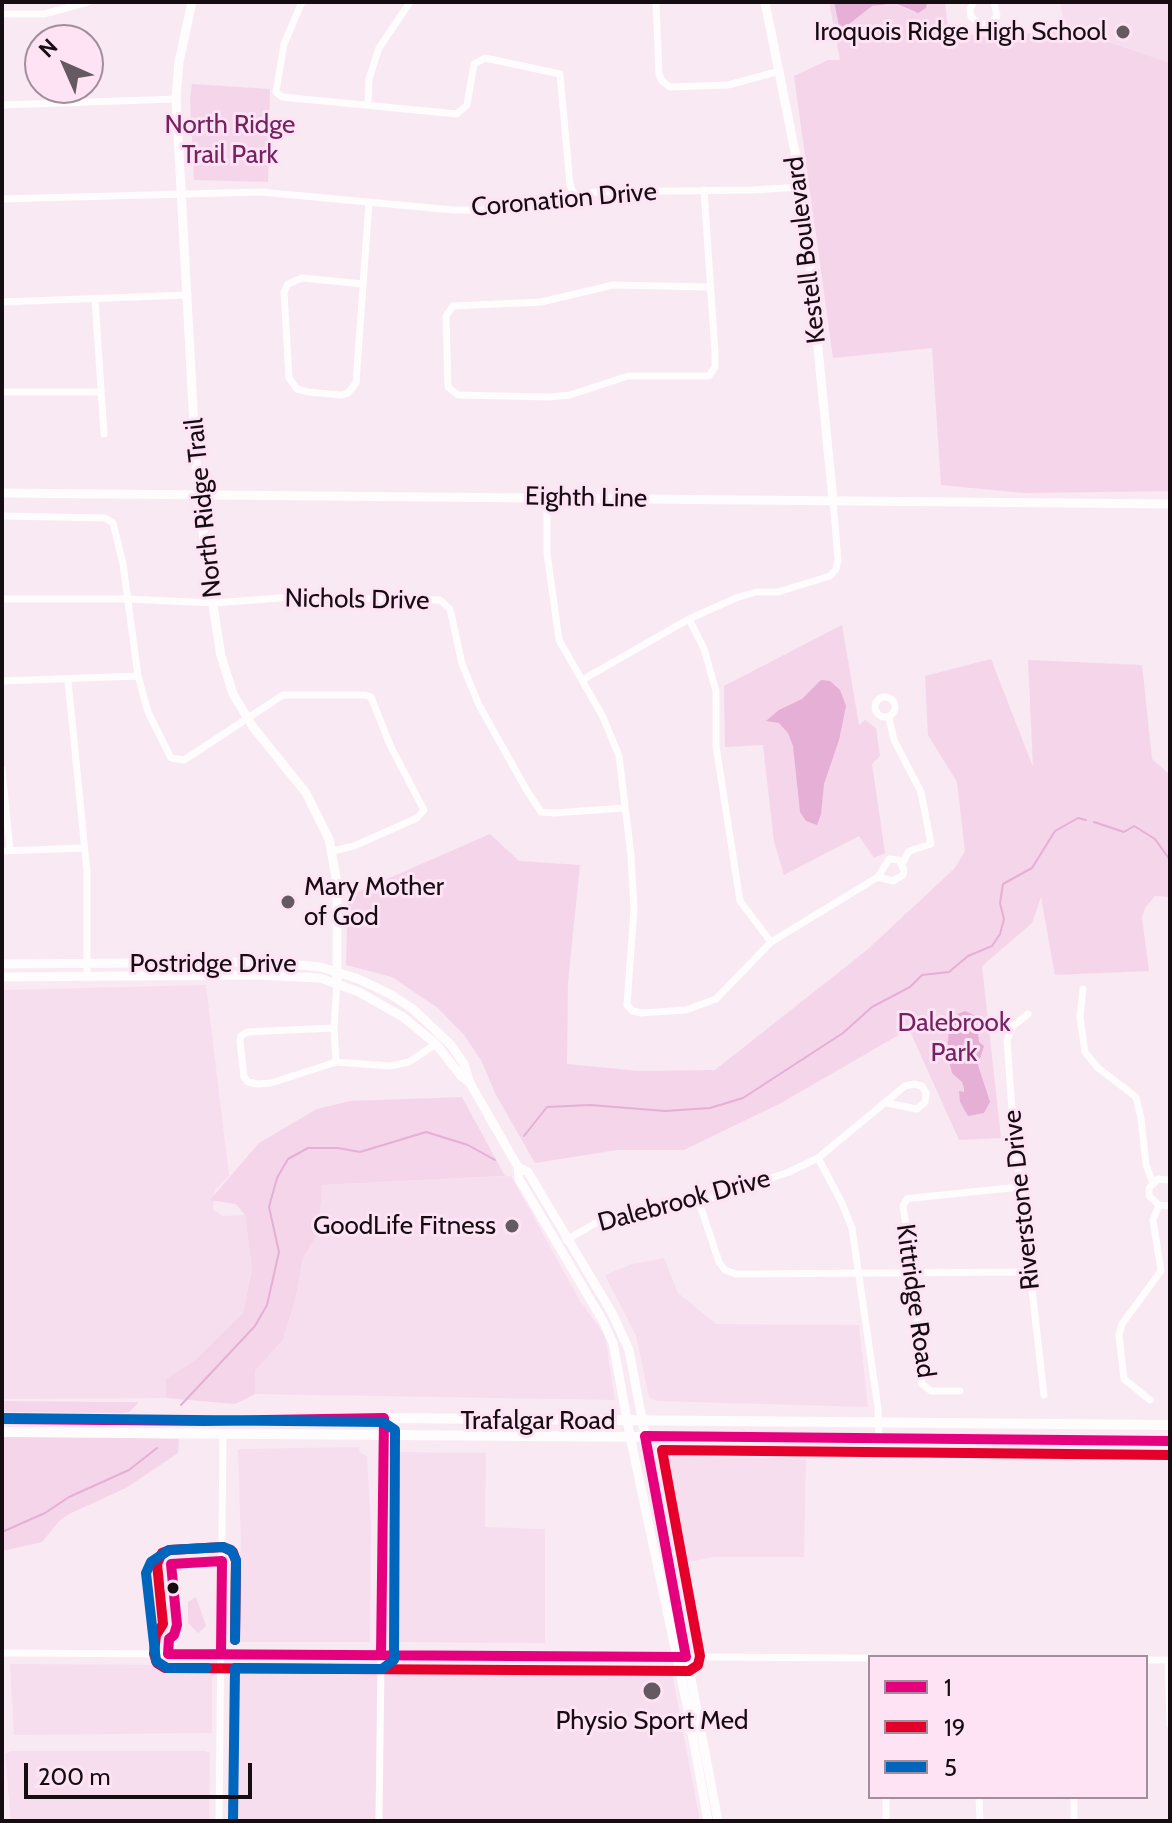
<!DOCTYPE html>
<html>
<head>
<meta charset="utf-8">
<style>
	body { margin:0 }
	#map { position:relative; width:1172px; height:1823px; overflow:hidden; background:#f8e9f3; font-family:Cabin,sans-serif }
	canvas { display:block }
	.frame { position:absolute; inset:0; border:4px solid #160d13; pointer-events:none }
	.legend { position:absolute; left:868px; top:1655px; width:280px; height:144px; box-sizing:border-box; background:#fee3f5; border:2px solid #a18d9b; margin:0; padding:10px 14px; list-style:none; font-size:24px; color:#160d13 }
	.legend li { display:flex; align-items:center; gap:16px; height:40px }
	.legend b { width:40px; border:2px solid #a18d9b }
	.north { position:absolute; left:24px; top:24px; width:80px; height:80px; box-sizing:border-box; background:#fee3f5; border:2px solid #a18d9b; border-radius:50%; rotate:315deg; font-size:22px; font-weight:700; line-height:32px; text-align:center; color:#160d13 }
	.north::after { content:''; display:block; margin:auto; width:28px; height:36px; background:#655a61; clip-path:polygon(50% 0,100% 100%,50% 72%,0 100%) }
	.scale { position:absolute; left:24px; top:1763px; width:228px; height:36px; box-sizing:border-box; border:4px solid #160d13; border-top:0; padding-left:10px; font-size:24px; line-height:28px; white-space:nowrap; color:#160d13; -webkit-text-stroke:6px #fee3f5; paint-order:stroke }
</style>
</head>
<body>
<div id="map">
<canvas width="1172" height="1823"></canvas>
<div class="frame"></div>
<ul class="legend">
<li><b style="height:10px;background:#e5007d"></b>1</li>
<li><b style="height:10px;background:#e4002b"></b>19</li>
<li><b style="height:10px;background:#0065bd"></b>5</li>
</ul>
<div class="north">N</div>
<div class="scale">200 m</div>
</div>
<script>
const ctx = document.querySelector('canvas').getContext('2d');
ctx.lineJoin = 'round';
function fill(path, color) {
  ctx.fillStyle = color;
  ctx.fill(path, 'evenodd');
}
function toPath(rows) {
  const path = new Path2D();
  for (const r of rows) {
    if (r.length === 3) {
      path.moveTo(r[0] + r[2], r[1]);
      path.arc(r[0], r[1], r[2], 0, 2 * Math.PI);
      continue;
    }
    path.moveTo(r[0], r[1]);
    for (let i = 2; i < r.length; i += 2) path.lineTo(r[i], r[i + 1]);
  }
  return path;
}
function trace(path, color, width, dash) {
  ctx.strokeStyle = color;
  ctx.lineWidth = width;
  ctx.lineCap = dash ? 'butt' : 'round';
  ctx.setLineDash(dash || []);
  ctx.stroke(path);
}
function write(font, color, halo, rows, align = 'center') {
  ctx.font = font + ' Cabin,sans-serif';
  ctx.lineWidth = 6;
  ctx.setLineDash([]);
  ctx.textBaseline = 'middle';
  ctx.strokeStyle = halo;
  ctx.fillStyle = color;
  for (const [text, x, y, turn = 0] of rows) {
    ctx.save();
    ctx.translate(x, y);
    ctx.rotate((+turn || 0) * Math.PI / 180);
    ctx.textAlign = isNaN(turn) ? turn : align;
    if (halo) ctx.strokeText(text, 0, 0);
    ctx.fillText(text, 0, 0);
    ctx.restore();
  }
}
fill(toPath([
	[1060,2,1170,2,1170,63,1086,34,1065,31],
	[206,985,229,1176,215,1190,213,1210,223,1216,245,1215,252,1269,243,1313,195,1360,166,1379,166,1398,2,1399,2,990],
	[511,1176,579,1299,605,1336,615,1400,255,1394,255,1371,283,1340,295,1300,303,1258,319,1232,322,1185],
	[664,1258,678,1293,716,1324,859,1325,868,1407,657,1401,649,1397,636,1336,605,1275,632,1264],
	[360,1447,359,1452,367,1456,371,1526,370,1642,233,1642,241,1545,238,1449],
	[401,1452,486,1453,485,1527,545,1529,545,1643,395,1642,395,1462],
	[672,1456,806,1459,804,1557,714,1557,680,1564,663,1466,666,1459],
	[10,1664,210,1665,212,1668,212,1733,14,1735],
	[545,1666,671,1668,700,1821,231,1821,232,1667],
	[11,1751,205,1751,210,1753,209,1821,11,1821,5,1754]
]), '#f7deef');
fill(toPath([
	[829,2,834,2,840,31,865,9,879,4,895,3,914,12,926,8,926,2,945,2,948,30,965,31,977,37,1065,31,1086,34,1170,63,1170,491,1024,493,941,485,932,348,833,358,794,76,828,60,840,60],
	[192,84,270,89,268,182,194,180,190,100],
	[842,625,859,725,865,720,876,728,880,756,872,764,885,853,874,858,859,836,784,875,774,841,763,745,725,747,724,686],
	[991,659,1033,767,1028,660,1142,665,1152,759,1170,775,1170,897,1155,896,1145,908,1142,918,1149,971,1055,975,1041,897,1032,923,982,966,1001,1138,959,1140,909,1029,781,1103,684,1150,617,1150,535,1163,496,1095,481,1060,464,1035,438,1008,392,977,346,965,348,896,490,834,519,861,580,865,568,982,567,1064,639,1071,715,1070,867,950,955,868,965,851,957,782,928,735,925,676],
	[462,1097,505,1176,322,1185,319,1232,303,1258,295,1300,283,1340,255,1371,255,1394,235,1404,166,1398,166,1379,195,1360,243,1313,252,1269,245,1215,236,1204,210,1200,259,1143,317,1109,350,1101],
	[2,1401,102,1402,139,1402,129,1412,123,1413,2,1412],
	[2,1436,179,1439,178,1453,126,1488,69,1514,60,1520,42,1542,2,1551],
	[196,1597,206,1626,198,1633,188,1623,188,1602]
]), '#f5d5ea');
fill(toPath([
	[834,2,926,2,927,3,926,8,918,13,895,3,872,6,840,31],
	[821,680,830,681,840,690,846,706,839,740,824,784,821,814,817,825,806,821,800,812,793,746,788,733,779,723,766,721,779,710,802,699],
	[965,1011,976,1016,979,1042,984,1046,978,1065,990,1102,984,1113,968,1116,960,1102,959,1091,964,1092,964,1088,962,1082,952,1073,947,1052,949,1028,958,1014]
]), '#e6afd5');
trace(toPath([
	[1094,822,1124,832,1134,826,1155,839,1170,860],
	[524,1136,547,1107,590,1105,665,1111,710,1108,743,1098,843,1033,872,1007,910,987,922,975,949,972,968,956,992,946,1000,934,1004,919,1000,903,1003,884,1032,868,1055,831,1078,818,1086,820],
	[181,1405,255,1326,267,1305,279,1252,269,1207,277,1178,288,1159,308,1148,338,1148,360,1152,426,1132,468,1145,495,1160],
	[2,1532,45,1513,69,1497,129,1470,157,1448]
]), '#e6afd5', 2);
trace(toPath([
	[302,2,284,44,276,92,282,97,457,114,467,105,474,64,485,58,560,74,570,185,575,196],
	[656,2,659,74,662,81,670,87,728,85,780,71],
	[974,2,970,9,971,17,982,25,991,23,997,16,994,2],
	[2,14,44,14,88,2],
	[368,103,369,79,379,48,410,2],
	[2,105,176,99],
	[704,190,715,353,715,367,709,376,628,376,570,395,548,397,458,395,448,387,446,316,453,306,541,302,613,285,710,287],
	[2,199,261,192,453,210,516,210,543,207,595,192,752,190,802,187],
	[363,284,302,278,288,284,284,292,289,378,297,389,308,392,342,395,348,393,356,383,369,202],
	[95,299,104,434],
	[2,302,188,295],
	[2,392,101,392],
	[547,497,547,553,559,640,603,717,619,756,631,856,634,909,627,1005,633,1011,641,1013,686,1010,716,999,771,942,878,877,889,859,899,860,904,870,903,875,893,881,878,877],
	[2,516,105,518,113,523,123,564,138,676,148,712,171,758,184,760,283,695,365,695,371,697,390,745,424,810,417,818,354,846,333,851],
	[2,599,127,599,214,603,294,597,440,600,450,609,462,664,479,705,526,789,541,812,554,813,624,808],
	[689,619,704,649,716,691,716,746,740,901,771,942],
	[68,680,87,872,87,977],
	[582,680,689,619,736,598,756,592,778,592,830,576,836,569,838,560,833,500],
	[2,681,138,676],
	[885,707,10],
	[889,718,894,740,921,792,931,844,909,851,902,864],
	[2,769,10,850],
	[2,851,85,848],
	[1083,989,1080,1017,1085,1052,1098,1068,1136,1097,1141,1119,1146,1165,1153,1183],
	[1028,1014,1013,1026,1007,1040,1013,1124,1044,1395],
	[334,1028,247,1032,241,1036,240,1041,244,1077,248,1082,258,1084,271,1083,336,1062,390,1066,409,1062,436,1044],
	[336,1062,334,1028,337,982],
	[818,1158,841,1201,852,1228,878,1408,879,1438],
	[1170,1180,1158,1179,1149,1188,1149,1196,1159,1205,1170,1206],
	[699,1202,719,1262,725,1270,736,1274,1030,1272],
	[566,1240,596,1223,625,1214,688,1206,789,1172,818,1158,905,1086,914,1084,922,1086,926,1093,925,1102,917,1109,887,1103],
	[960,1391,931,1391,922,1384,913,1272,903,1206,907,1199,913,1198,1020,1187],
	[1150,1400,1124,1379,1119,1335,1122,1324,1161,1271,1153,1220,1159,1205],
	[2,1653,870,1658],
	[1146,1660,1170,1660],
	[1168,1660,1170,1725],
	[979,1797,980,1821],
	[1074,1797,1074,1821],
	[219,1821,223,1433],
	[379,1821,384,1418],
	[886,1821,886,1797]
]), '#fefcfd', 7);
trace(toPath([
	[192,2,179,62,176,99,197,480,208,574,221,656,233,694,253,727,306,793,329,839,337,883,337,982],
	[765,2,802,187,833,500],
	[2,493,1170,504],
	[2,964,271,962,320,967,356,978,390,994,413,1009,451,1045,464,1064,470,1083,518,1167,519,1179,603,1321,613,1343,630,1436,687,1705,708,1821],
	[2,977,255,975,320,978,359,992,403,1017,436,1044,461,1076,470,1083],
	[518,1167,528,1172,612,1313,629,1350,718,1821]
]), '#fefcfd', 9);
trace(toPath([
	[2,1419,205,1421,384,1418,1170,1425],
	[2,1432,1170,1441]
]), '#fefcfd', 10);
trace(toPath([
	[2,1419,205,1421,384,1418,381,1655],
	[221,1654,222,1561,171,1564,177,1625,174,1635,169,1639,168,1654,686,1657,645,1436,1170,1441]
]), '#e5007d', 10);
trace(toPath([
	[235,1640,236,1561,233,1552,223,1547,170,1550,162,1553,157,1564,163,1624,156,1635,154,1654,157,1663,165,1668,689,1671,698,1665,700,1656,662,1450,1170,1455]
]), '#e4002b', 10);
trace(toPath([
	[2,1418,383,1422,395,1430,394,1660,382,1669,235,1668,233,1821],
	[207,1668,167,1668,156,1661,146,1573,151,1562,169,1550,223,1547,231,1550,236,1560,235,1640]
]), '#0065bd', 10);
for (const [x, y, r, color] of [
	[1123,32,8,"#655a61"],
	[288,902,8,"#655a61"],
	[512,1226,8,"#655a61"],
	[173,1588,7,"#160d13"],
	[652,1691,10,"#655a61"]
]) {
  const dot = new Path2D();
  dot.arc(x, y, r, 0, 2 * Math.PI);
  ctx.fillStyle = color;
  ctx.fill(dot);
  trace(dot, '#fee3f5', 3);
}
write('26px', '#160d13', '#fee3f5', [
	["Iroquois Ridge High School",1107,32],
	["Mary Mother",304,887,"left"],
	["of God",304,917,"left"],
	["GoodLife Fitness",496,1226],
	["Physio Sport Med",652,1721,"center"]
], 'right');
write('26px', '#752261', '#fee3f5', [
	["North Ridge",230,125],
	["Trail Park",230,155],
	["Dalebrook",954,1023],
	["Park",954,1053]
]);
write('26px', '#160d13', '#fee3f5', [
	["Coronation Drive",564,200,-5],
	["Kestell Boulevard",806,250,-97],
	["Eighth Line",586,498,1],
	["North Ridge Trail",204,508,-96],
	["Nichols Drive",357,600,1],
	["Postridge Drive",213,964],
	["Riverstone Drive",1022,1200,-96],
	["Dalebrook Drive",684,1201,-15],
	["Kittridge Road",915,1301,82],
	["Trafalgar Road",538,1421]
]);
</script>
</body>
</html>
